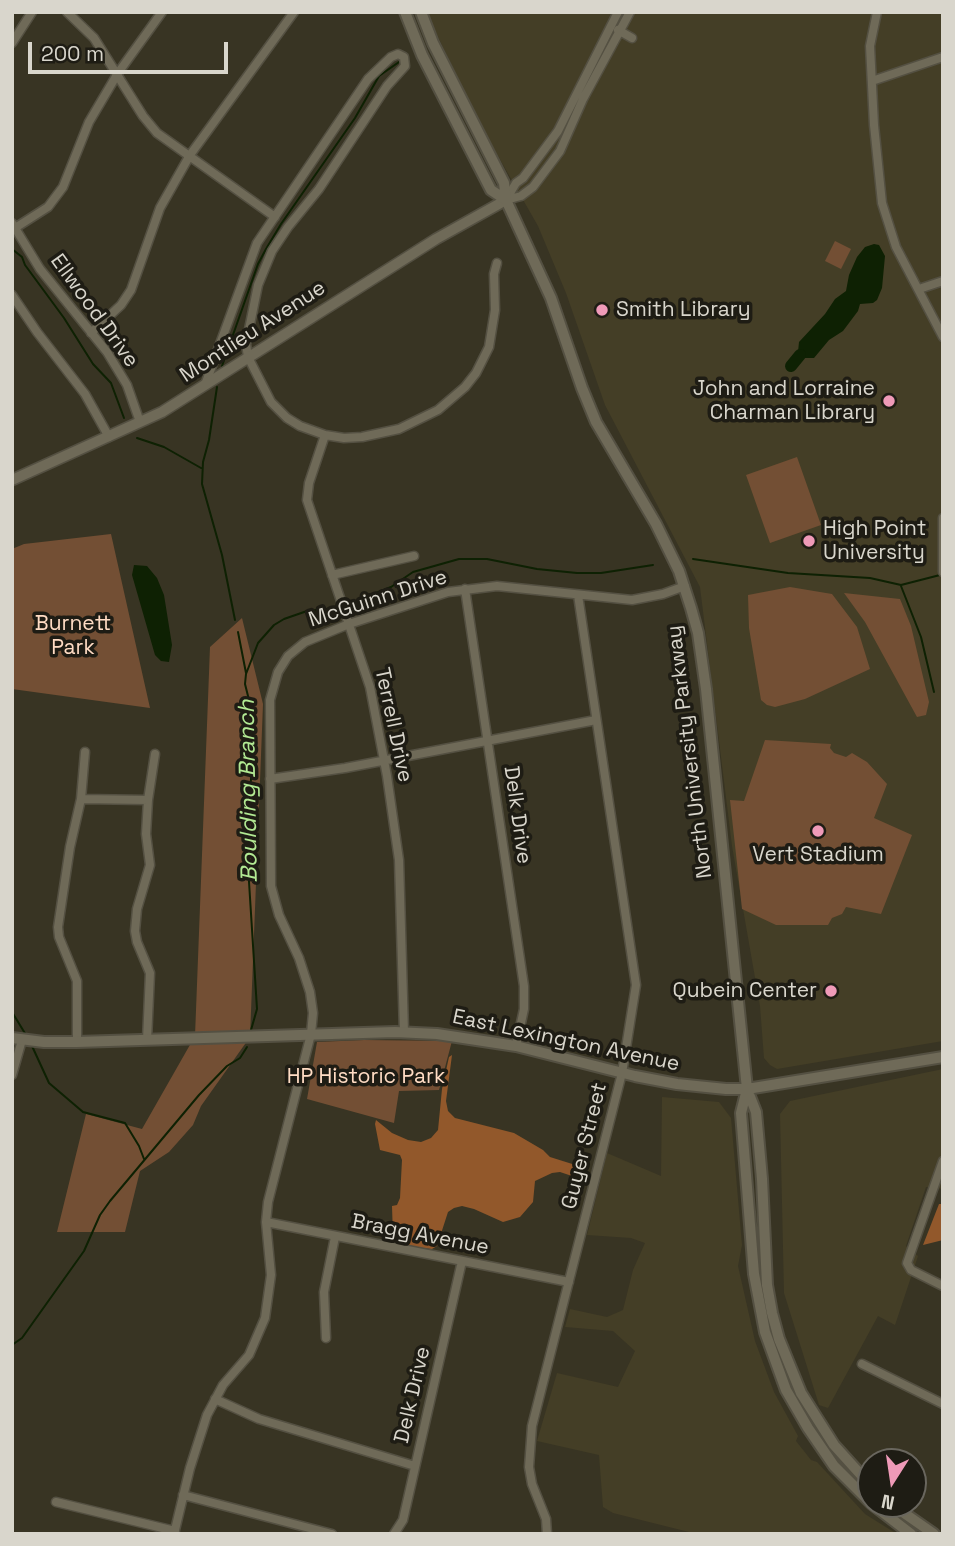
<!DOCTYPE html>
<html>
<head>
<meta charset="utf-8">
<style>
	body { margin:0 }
	#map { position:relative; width:955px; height:1546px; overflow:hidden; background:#383423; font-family:"Space Grotesk",sans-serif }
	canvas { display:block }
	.frame { position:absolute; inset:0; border:14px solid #d9d6cc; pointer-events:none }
	.north { position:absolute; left:857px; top:1448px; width:70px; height:70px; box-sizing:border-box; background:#1e1c14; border:2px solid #69665e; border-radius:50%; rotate:192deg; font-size:19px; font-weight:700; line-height:28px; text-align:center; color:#d9d6cc }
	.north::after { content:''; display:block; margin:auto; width:24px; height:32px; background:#ef9ab8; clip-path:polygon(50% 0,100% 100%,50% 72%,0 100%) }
	.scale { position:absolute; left:28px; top:42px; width:200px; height:32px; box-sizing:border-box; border:4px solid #d9d6cc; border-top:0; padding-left:9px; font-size:21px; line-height:24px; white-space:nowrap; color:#d9d6cc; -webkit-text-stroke:5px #1e1c14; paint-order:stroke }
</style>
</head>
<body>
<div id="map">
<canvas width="955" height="1546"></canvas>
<div class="frame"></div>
<div class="north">N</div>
<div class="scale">200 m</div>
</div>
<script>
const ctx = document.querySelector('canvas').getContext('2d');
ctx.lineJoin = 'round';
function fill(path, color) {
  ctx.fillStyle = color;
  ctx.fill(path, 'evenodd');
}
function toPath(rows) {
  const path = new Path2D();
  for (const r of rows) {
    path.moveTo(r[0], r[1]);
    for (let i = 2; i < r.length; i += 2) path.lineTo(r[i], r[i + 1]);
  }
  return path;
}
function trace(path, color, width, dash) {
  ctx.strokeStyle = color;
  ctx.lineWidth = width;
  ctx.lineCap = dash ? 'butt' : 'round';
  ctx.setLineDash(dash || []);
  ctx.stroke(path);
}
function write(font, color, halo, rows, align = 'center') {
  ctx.font = font + ' "Space Grotesk",sans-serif';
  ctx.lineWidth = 7;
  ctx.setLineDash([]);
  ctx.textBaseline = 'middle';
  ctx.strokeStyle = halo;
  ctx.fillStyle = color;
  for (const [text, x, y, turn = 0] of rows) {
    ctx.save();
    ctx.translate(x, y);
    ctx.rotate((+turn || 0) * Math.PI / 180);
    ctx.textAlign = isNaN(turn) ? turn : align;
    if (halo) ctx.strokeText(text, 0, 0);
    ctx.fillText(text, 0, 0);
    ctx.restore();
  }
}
fill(toPath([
	[426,12,943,12,943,1041,777,1069,770,1065,764,1058,760,1006,732,846,700,587,605,405,566,293,538,226,482,128],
	[943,1069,943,1189,926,1187,906,1246,918,1256,895,1325,878,1316,828,1408,819,1405,784,1293,780,1114,790,1101],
	[662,1097,719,1102,731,1118,742,1245,738,1266,755,1341,774,1392,798,1436,796,1441,811,1460,817,1462,865,1514,897,1534,697,1534,613,1513,603,1507,599,1455,537,1441,557,1373,618,1387,635,1351,613,1331,565,1327,570,1309,607,1317,623,1310,633,1270,645,1243,631,1238,587,1235,607,1153,661,1176]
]), '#443e26');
fill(toPath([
	[835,241,851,249,841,269,825,261],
	[797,457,821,525,770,543,746,475],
	[111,534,150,708,12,689,12,549,24,544],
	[790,587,832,594,857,627,870,669,805,699,775,707,767,705,761,700,749,628,748,595],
	[844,593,900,599,911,626,929,702,926,715,917,717,865,622],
	[242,618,263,704,250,1037,201,1106,193,1125,169,1152,140,1171,125,1232,57,1232,86,1114,142,1129,195,1036,210,647],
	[765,740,831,744,830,748,834,753,846,757,852,753,867,762,887,784,874,818,912,835,881,914,846,907,842,914,832,918,828,925,776,925,742,909,730,800,744,801],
	[364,1040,452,1041,439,1090,399,1091,394,1123,307,1099,317,1042]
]), '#734f34');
fill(toPath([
	[452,1055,446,1101,448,1111,455,1118,514,1133,543,1150,550,1157,585,1168,575,1177,560,1172,552,1173,535,1181,533,1202,520,1217,503,1222,474,1209,462,1206,454,1208,448,1212,437,1246,432,1249,403,1246,395,1241,393,1237,392,1206,397,1205,400,1198,402,1160,400,1155,380,1150,375,1124,376,1120,392,1133,408,1140,421,1142,431,1138,438,1130,442,1089,449,1057],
	[939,1204,943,1204,943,1240,923,1245]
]), '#92582b');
fill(toPath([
	[874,244,879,245,885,256,882,288,877,300,873,303,860,304,858,311,843,331,829,340,814,358,805,358,798,352,799,342,825,314,835,299,846,291,849,275,857,257,865,247],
	[134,565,147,566,157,578,164,595,172,645,169,662,161,661,155,655,132,575]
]), '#0e2103');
trace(toPath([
	[12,249,22,257,25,265,64,318,93,364,111,383,124,418],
	[222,366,258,264,266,249,281,224,355,118,379,76,399,62],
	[217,387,209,440,203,462,202,484,222,555,235,620],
	[137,438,164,447,201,468],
	[693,559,788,573,870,578,901,585,940,575],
	[901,586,921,637,934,692],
	[347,605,391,587,413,572,459,559,487,559,537,569,577,573,601,573,653,565],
	[238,632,246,673],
	[12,1012,26,1035],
	[251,1030,257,1009,246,834,251,779,250,704,245,684,246,674,258,643,274,625,284,619,307,611,336,608],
	[32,1046,49,1083,83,1112,125,1123,139,1146,144,1159],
	[12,1345,22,1338,84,1251,100,1215,110,1201,199,1095,227,1066,240,1058,247,1047],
	[417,1534,451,1534]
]), '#0e2103', 2);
trace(toPath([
	[791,366,800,355]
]), '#0e2103', 12);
const minor = toPath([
	[67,12,94,38,143,116,157,133,275,217],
	[877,12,870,46,874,125,882,203,896,247,943,337],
	[618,30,632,38],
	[12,43,32,12],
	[872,81,943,57],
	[506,200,521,196,533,187,560,151,583,99,630,12],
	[506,200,516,183,523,178,558,131,618,12],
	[12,223,40,269,107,352,127,385,140,422],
	[15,228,48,207,63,187,89,122,118,73,162,12],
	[919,289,943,281],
	[12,295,37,332,85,394,109,437],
	[91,333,121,305,131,290,160,208,190,155,294,12],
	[205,385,257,243,368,79,391,57,398,54,404,57,405,66,387,86,319,189,288,227,272,251,258,285,246,344,248,357,271,402,287,418,300,426,325,435,344,438,362,437,399,429,438,410,465,387,476,373,489,347,495,310,494,274,497,263],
	[325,435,309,483,307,500,370,687,387,776,399,860,404,1032],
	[943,518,943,572],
	[332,575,414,556],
	[465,589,524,986,524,1009,516,1046],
	[270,779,345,768,596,720],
	[81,799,85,752],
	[148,800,155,754],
	[77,1042,77,981,59,937,58,927,70,847,81,799,148,800,146,834,150,865,137,909,135,931,137,942,150,973,147,1040],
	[12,1075,22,1040],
	[943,1161,907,1263,911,1270,943,1286],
	[266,1222,569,1282],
	[326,1338,324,1292,335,1237],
	[862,1364,943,1404],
	[215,1399,259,1419,415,1466],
	[183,1495,332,1534],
	[56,1502,175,1531],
	[174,1534,190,1468,207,1415,223,1385,249,1355,265,1318,271,1275,266,1222,268,1202,311,1034,313,1013,310,992,299,958,279,915,271,886,270,700,278,672,288,656,305,642,349,624,448,592,497,586,632,600,663,594,685,586],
	[394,1534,403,1520,462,1261],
	[547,1534,546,1519,532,1484,529,1467,532,1426,622,1073,636,985,578,595]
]);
const tertiary = toPath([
	[12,480,162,412,436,239,506,200]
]);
const secondary = toPath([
	[405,12,422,55,491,190,506,200],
	[421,12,433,43,504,183,506,200,551,298,582,388,596,422,656,524,679,571,691,608,698,633,706,689,747,1089,756,1112,762,1179,767,1285,772,1313,779,1339,801,1393,834,1445,871,1486],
	[12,1038,44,1042,77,1042,395,1032,437,1034,516,1046,635,1076,677,1084,726,1089,747,1089,943,1057],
	[747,1089,741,1113,754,1274,765,1332,786,1390,808,1428,834,1466,871,1503],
	[872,1504,911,1534],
	[891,1504,934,1534]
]);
trace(minor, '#545042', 11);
trace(tertiary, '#545042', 13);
trace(secondary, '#545042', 14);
trace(minor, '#6f6a58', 8);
trace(tertiary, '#6f6a58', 10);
trace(secondary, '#6f6a58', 10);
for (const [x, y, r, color] of [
	[602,310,7,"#ef9ab8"],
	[889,401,7,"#ef9ab8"],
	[809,541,7,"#ef9ab8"],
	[818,831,7,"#ef9ab8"],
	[831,991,7,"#ef9ab8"]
]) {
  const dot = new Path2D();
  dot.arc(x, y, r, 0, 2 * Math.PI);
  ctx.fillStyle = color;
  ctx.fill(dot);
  trace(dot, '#1e1c14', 2.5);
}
write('21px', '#d9d6cc', '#1e1c14', [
	["Smith Library",616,310],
	["John and Lorraine",875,389,"right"],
	["Charman Library",875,413,"right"],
	["High Point",823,529],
	["University",823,553],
	["Vert Stadium",818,855,"center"],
	["Qubein Center",817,991,"right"]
], 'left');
write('21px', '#d9d6cc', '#1e1c14', [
	["Ellwood Drive",94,311,54],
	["Montlieu Avenue",253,332,-33],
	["McGuinn Drive",378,599,-18],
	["Terrell Drive",393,725,78],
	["North University Parkway",690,752,-97],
	["Delk Drive",517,815,82],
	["East Lexington Avenue",566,1041,12],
	["Guyer Street",585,1146,-76],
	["Bragg Avenue",420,1235,11],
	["Delk Drive",413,1395,-77]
]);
write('21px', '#ffdcc4', '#1e1c14', [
	["Burnett",73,624],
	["Park",73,648],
	["HP Historic Park",366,1077]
]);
write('italic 23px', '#b2e993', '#1e1c14', [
	["Boulding Branch",249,791,-91]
]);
</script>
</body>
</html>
